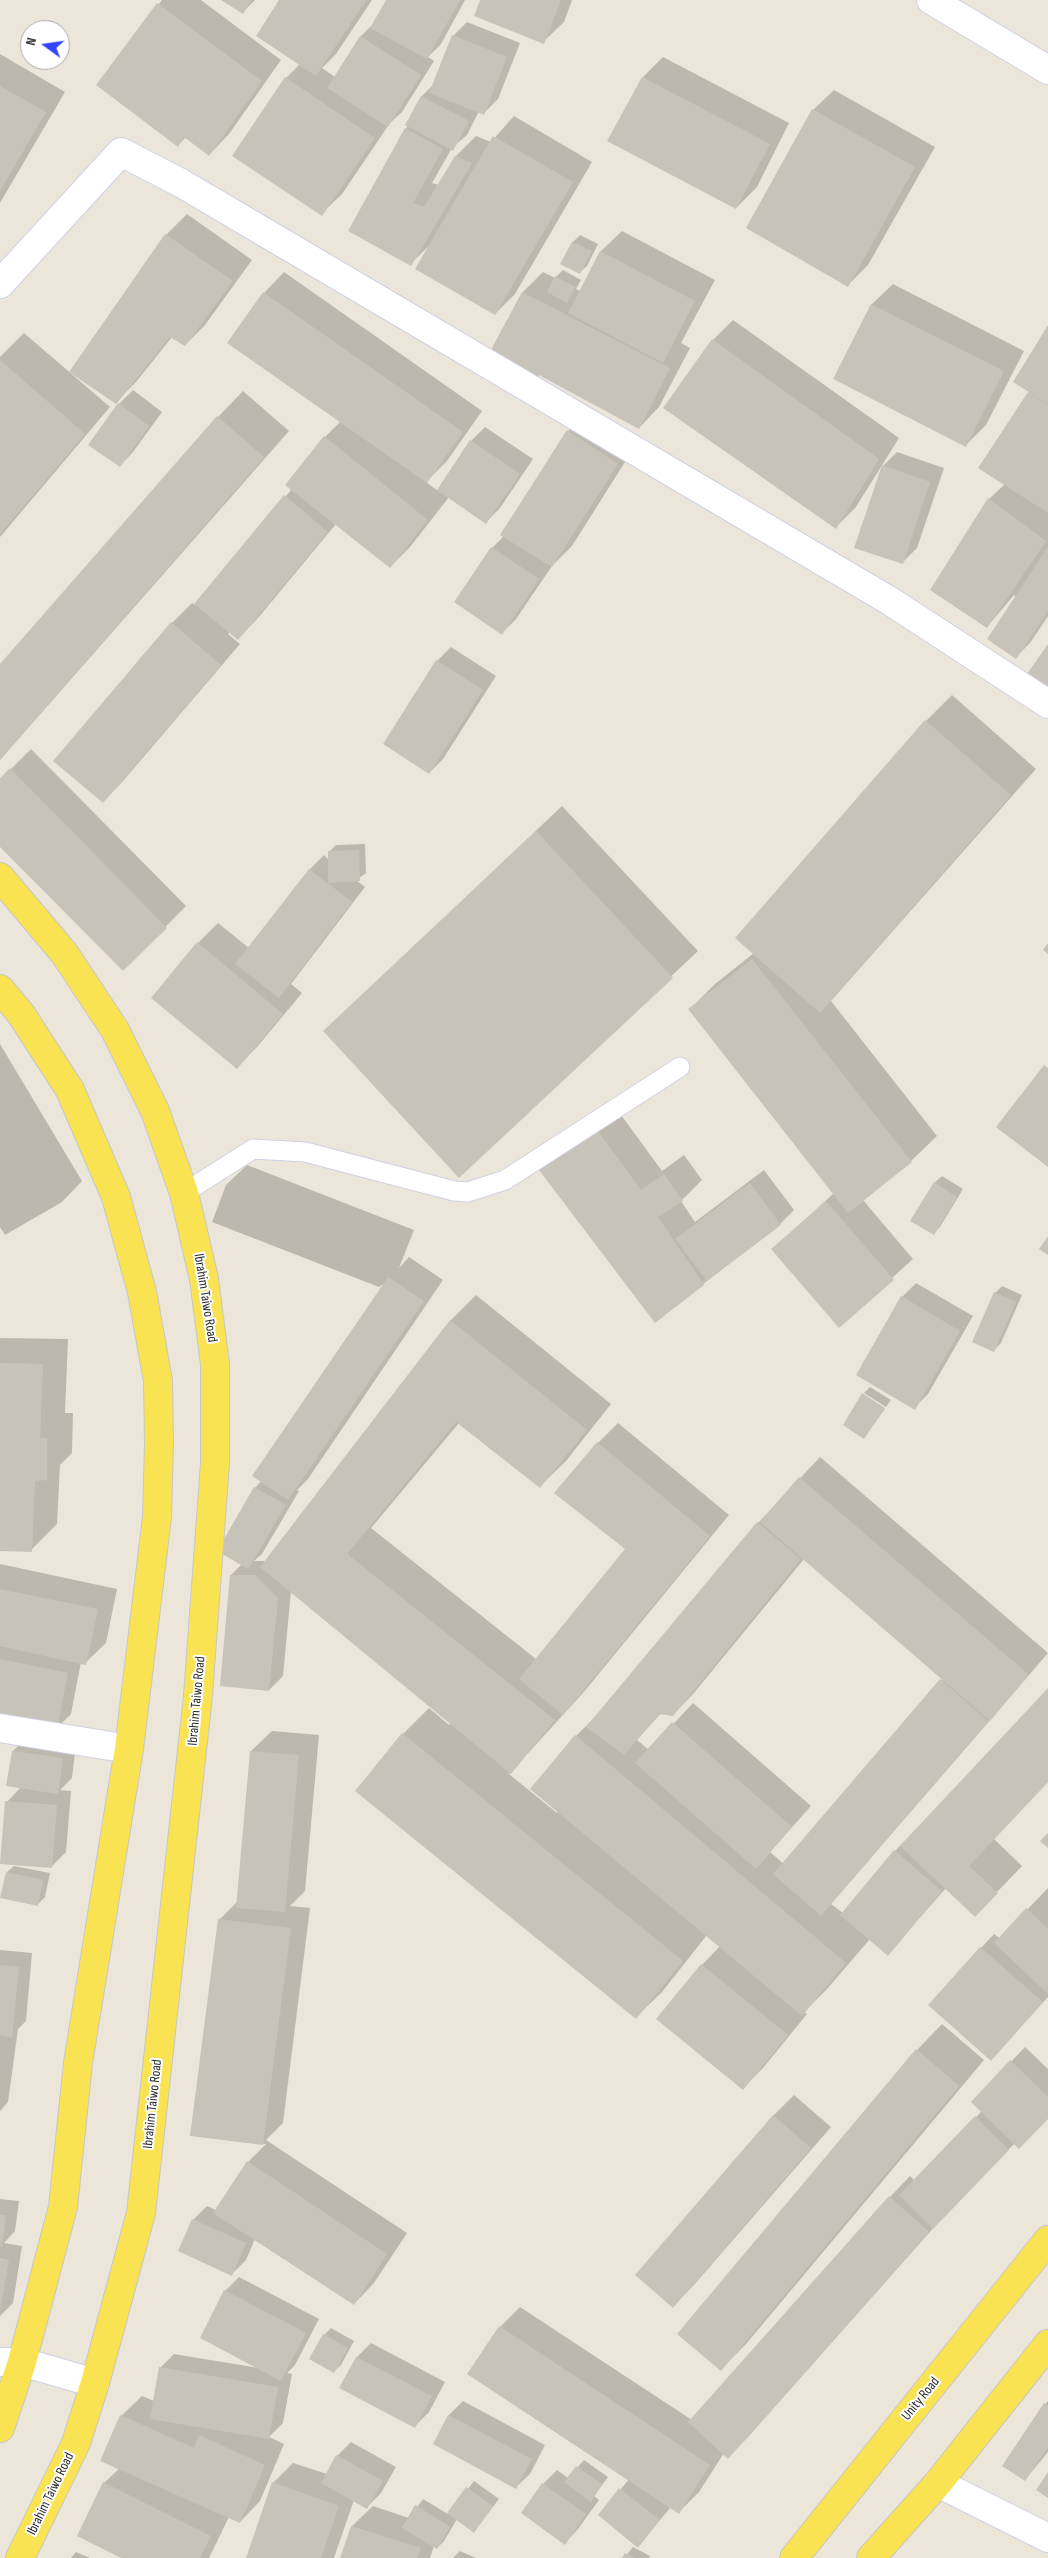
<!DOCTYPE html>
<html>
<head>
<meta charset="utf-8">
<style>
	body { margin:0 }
	#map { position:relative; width:1048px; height:2558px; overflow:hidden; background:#ece6da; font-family:"Sofia Sans Condensed",sans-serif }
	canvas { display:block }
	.north { position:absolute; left:20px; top:20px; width:50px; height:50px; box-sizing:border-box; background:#fff; border:1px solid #a9a9a9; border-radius:50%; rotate:284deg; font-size:14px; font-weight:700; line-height:20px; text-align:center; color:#292929 }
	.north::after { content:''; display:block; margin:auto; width:18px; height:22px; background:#3445ff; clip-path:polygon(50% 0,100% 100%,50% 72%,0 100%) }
</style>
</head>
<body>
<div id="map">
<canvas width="1048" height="2558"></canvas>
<div class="north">N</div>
</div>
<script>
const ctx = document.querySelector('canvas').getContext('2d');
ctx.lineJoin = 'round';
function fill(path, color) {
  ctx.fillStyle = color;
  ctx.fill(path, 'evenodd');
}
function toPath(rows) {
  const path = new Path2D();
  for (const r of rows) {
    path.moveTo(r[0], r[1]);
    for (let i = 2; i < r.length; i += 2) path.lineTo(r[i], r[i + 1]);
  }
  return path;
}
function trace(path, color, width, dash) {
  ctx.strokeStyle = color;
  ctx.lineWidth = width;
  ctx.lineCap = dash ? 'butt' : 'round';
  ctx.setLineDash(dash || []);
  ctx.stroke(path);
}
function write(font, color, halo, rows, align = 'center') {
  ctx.font = font + ' "Sofia Sans Condensed",sans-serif';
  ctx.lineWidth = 4;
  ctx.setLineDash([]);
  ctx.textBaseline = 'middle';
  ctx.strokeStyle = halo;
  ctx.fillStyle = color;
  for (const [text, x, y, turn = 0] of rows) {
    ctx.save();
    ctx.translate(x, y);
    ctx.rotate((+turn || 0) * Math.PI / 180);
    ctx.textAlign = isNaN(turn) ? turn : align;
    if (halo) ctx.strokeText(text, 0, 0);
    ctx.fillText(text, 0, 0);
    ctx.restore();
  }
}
fill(toPath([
	[162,0,201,0,281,60,229,134,209,155,186,137,178,145,98,84],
	[223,0,255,0,243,12],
	[281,0,372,0,336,54,322,68,335,77,361,36,375,22,388,0,465,0,441,44,428,57,434,61,402,112,390,123,342,194,321,214,234,156,286,78,300,64],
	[481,0,572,0,564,22,543,42],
	[467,22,520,43,498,99,484,113,479,111,467,135,452,148,432,183,439,185,456,156,476,136,491,142,514,116,592,162,515,294,495,314,429,246,410,264,406,129,422,96,434,84,453,36],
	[0,54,65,92,0,203],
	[663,57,789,123,757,187,736,208,643,77],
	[834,90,935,147,868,265,848,285,813,110],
	[187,214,252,260,205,325,185,345,172,337,136,382,116,402,71,371,166,235],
	[622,231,715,280,681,343,690,348,659,407,639,428,540,374,531,383,523,292,543,272,555,278,563,270,581,280,576,289,580,291,601,251],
	[580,235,598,244,587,266,580,272,562,263,573,242],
	[284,272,482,411,447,461,426,482,438,491,471,441,485,427,533,459,500,508,486,522,449,497,410,547,390,567,336,524,258,618,238,639,230,632,228,634,240,644,123,781,103,802,172,623,192,603,195,605,292,489,325,437,341,421,264,293],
	[893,284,1024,351,986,425,966,445,835,379,872,304],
	[733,320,899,438,856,507,836,527,713,340],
	[1048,327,1048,616,1030,643,1016,657,1016,597,1014,595,987,627,989,499,1005,484,980,467,1030,391],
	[24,333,110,407,0,537,0,357],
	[133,390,162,412,133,452,120,466,119,404],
	[243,391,289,431,0,760,0,666,218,417],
	[588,411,637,443,572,546,552,566,516,619,502,633,456,602,492,548,504,536,568,431],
	[897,452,944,468,917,548,903,562,883,466],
	[451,647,496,676,443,759,429,773,385,744,437,661],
	[952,695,1036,769,831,1001,937,1136,911,1161,863,1200,913,1259,839,1326,773,1249,834,1193,690,1009,715,984,754,953,737,938,926,721],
	[31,749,186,906,123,970,0,845,0,780],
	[562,806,698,951,459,1176,324,1031],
	[365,844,366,873,356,880,365,887,291,984,302,993,257,1047,237,1067,198,943,218,923,249,948,310,869,324,855,329,860,329,852,336,845],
	[0,1044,82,1181,62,1202,5,1235,0,1227],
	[616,1108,662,1171,684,1155,702,1180,681,1201,695,1222,764,1170,794,1210,780,1224,703,1284,540,1170,561,1149],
	[247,1165,414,1230,399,1268,409,1257,443,1280,308,1479,297,1490,299,1491,262,1554,254,1561,266,1561,450,1321,476,1295,611,1404,566,1461,540,1486,459,1423,371,1528,536,1659,626,1549,598,1443,618,1423,729,1515,583,1693,509,1774,557,1813,576,1736,601,1711,758,1523,820,1457,1048,1653,831,1904,843,1913,895,1851,1048,1690,1048,1782,994,1839,1022,1866,975,1915,946,1888,888,1954,870,1939,827,1989,804,2012,807,2014,763,2068,743,2088,702,1965,720,1946,707,1935,662,1992,636,2017,357,1790,403,1734,429,1708,449,1725,451,1723,291,1591,283,1676,269,1690,231,1575,242,1564,219,1550,255,1488,261,1481,386,1282,379,1287,212,1222,226,1185],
	[804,1559,943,1678,784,1864,770,1852,811,1806,693,1703,649,1750,637,1740,661,1713,673,1715,693,1694],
	[942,1176,963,1189,940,1227,934,1233,912,1220,935,1182],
	[916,1283,973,1316,928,1394,914,1408,902,1297],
	[1002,1286,1022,1295,1001,1343,994,1350,995,1293],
	[0,1338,68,1339,65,1413,73,1413,72,1453,60,1465,57,1524,31,1550,0,1550],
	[870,1387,891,1400,886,1407,864,1393],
	[863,1395,885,1409,864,1437],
	[0,1564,117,1589,106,1643,85,1663,81,1662,71,1714,57,1728,0,1717],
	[272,1731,319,1735,305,1891,290,1906,310,1908,283,2123,266,2140,407,2233,374,2283,354,2304,255,2239,246,2260,232,2274,193,2220,207,2206,216,2210,248,2162,266,2144,191,2135,219,1920,238,1901,251,1751],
	[27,1737,76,1744,72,1778,60,1790,71,1791,66,1852,52,1866,7,1802,21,1787,13,1751],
	[14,1866,50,1873,45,1897,38,1904,7,1872],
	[1048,1888,1048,1997,991,2060,981,1948,994,1934,1000,1938],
	[0,1950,32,1953,26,2021,18,2029,8,2102,0,2111],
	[942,2024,984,2060,746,2344,721,2369,917,2050],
	[1025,2047,1048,2069,1048,2118,1015,2143,944,2216,748,2437,728,2457,724,2453,699,2492,679,2512,671,2507,638,2546,600,2515,629,2479,500,2327,520,2307,692,2420,890,2197,910,2176,914,2180,982,2111,973,2102],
	[794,2095,831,2127,693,2286,673,2306,636,2275,774,2115],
	[0,2199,19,2201,15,2231,4,2243,22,2246,13,2303,0,2316],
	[239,2277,319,2319,295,2365,287,2373,292,2374,283,2423,269,2437,284,2444,260,2501,240,2522,229,2517,209,2558,124,2558,104,2483,120,2468,121,2416,142,2396,154,2401,160,2368,174,2354,259,2368,225,2291],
	[331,2328,354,2341,341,2365,334,2371,324,2335],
	[371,2343,445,2382,429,2412,415,2426,341,2388,357,2357],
	[463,2401,545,2445,530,2474,516,2487,434,2444,449,2415],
	[1048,2401,1048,2452,1025,2480,1045,2404],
	[351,2442,396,2467,381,2493,367,2507,354,2500,334,2558,248,2558,273,2483,293,2463,327,2474,337,2456],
	[584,2460,608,2477,594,2496,599,2500,578,2529,565,2543,523,2513,543,2484,557,2470,568,2478],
	[474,2481,499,2499,480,2524,457,2519,444,2541,437,2548,434,2546,430,2558,342,2558,352,2526,373,2506,409,2518,423,2499,448,2514],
	[633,2547,650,2556,649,2558,624,2558],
	[460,2551,476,2558,453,2558],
	[76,2552,90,2558,71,2558]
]), '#0003');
fill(toPath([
	[221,0,252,0,243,14],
	[279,0,366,0,316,76,256,36],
	[386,0,460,0,427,59,370,28],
	[480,0,561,0,544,44,474,16],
	[157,3,262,81,209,156,184,137,178,147,96,85],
	[452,35,507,57,484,115,429,93],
	[360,36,421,75,388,127,327,88],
	[285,77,375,138,322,216,232,156],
	[642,77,770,144,736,209,607,141],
	[0,86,46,112,0,191],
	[421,96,469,121,453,151,405,125],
	[812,109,915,167,848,287,746,228],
	[405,128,443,149,413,203,424,207,455,156,472,163,411,266,348,231],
	[493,136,573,182,495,315,415,269],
	[165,234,233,281,185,346,170,337,116,404,69,372],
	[572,242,592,251,580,274,560,264],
	[600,251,695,301,663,363,568,313],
	[555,276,575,287,567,303,547,292],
	[263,292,463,432,427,483,227,343],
	[522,292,670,368,639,429,537,374,531,385,486,359],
	[871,304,1004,371,966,447,833,379],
	[1048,325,1048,404,1013,382],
	[712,339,879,459,836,529,663,408],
	[0,360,85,434,0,534],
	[1028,392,1048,405,1048,513,978,468],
	[118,403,149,426,120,467,88,445],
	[217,416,264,457,0,760,0,664],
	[567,430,618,464,552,567,500,535],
	[324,436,428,520,390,568,285,485],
	[470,440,520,474,486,524,437,490],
	[882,465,930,482,903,564,854,548],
	[284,495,328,532,238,640,194,604],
	[988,498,1046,541,987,628,930,590],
	[491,547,539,579,502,635,454,602],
	[1048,547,1048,611,1016,659,987,639],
	[171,622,221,665,103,803,53,761],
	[1048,644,1048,695,1024,678],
	[436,660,483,690,429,774,383,744],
	[925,720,1011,795,820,1013,735,938],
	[10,768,167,928,123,971,0,847,0,778],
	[536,831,673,978,459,1178,323,1031],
	[359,850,360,881,328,883,328,851],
	[309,869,352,902,279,998,235,964],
	[197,942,283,1014,237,1069,151,998],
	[1048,943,1048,954,1043,950],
	[752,959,912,1162,848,1213,688,1009],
	[1044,1065,1048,1068,1048,1167,996,1127],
	[595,1127,641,1190,664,1174,683,1201,658,1217,704,1285,655,1323,539,1170],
	[934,1182,957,1197,934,1235,910,1221],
	[750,1183,781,1225,707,1281,675,1239],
	[826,1201,894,1280,839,1328,771,1249],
	[1048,1236,1048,1255,1039,1249],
	[388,1277,424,1301,288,1500,252,1476],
	[994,1292,1016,1302,994,1352,972,1342],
	[901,1296,960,1331,915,1410,856,1375],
	[450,1320,587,1430,540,1488,456,1422,347,1554,555,1720,511,1774,260,1567],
	[0,1363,43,1364,40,1438,47,1438,47,1480,35,1481,32,1552,0,1551],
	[862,1393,885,1408,864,1439,843,1425],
	[597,1442,710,1536,563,1715,519,1679,625,1549,554,1493],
	[799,1477,1029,1675,990,1721,760,1522],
	[254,1487,286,1505,248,1569,217,1551],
	[757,1522,801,1559,673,1716,659,1714,624,1755,586,1727],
	[230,1575,255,1575,278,1598,269,1691,220,1686],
	[0,1589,98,1609,86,1665,0,1646],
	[0,1659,68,1673,57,1729,0,1718],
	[940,1679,988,1721,821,1916,773,1874],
	[1048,1688,1048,1782,969,1866,998,1893,975,1917,900,1846],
	[672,1722,792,1827,756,1869,635,1763],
	[402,1733,683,1961,636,2019,355,1791],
	[575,1735,846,1963,802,2016,530,1789],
	[12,1751,63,1758,58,1794,6,1786],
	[250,1751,299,1755,285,1912,236,1908],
	[5,1801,57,1805,52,1868,0,1864],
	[1048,1833,1048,1848,1040,1841],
	[894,1850,942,1891,888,1956,840,1915],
	[6,1872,43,1880,38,1906,0,1898],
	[1026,1908,1048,1929,1048,1994,994,1943],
	[218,1919,291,1928,263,2145,190,2136],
	[980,1947,1043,2002,991,2061,928,2005],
	[701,1964,788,2035,743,2090,656,2019],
	[0,1965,19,1967,12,2037,0,2035],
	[916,2049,959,2086,721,2371,677,2334],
	[1010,2060,1048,2097,1048,2119,1019,2149,971,2102],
	[773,2115,811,2148,673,2308,635,2275],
	[975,2116,1009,2150,933,2229,899,2195],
	[247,2161,387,2254,354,2305,213,2213],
	[889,2196,929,2232,728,2459,688,2422],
	[0,2215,6,2215,2,2247,0,2246],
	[192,2219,246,2243,232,2276,178,2251],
	[0,2258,9,2260,1,2307,0,2307],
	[224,2290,306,2333,281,2381,200,2338],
	[499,2326,710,2465,679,2514,467,2374],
	[323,2334,348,2348,334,2373,309,2359],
	[356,2357,432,2396,415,2428,339,2388],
	[159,2367,278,2387,269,2439,150,2419],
	[1044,2403,1048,2406,1048,2447,1025,2481,1002,2466],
	[120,2415,194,2448,199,2435,265,2465,240,2523,100,2461],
	[448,2415,532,2459,516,2489,433,2444],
	[336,2455,383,2481,367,2509,321,2483],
	[576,2466,602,2484,591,2502,564,2482],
	[1048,2472,1048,2498,1036,2490],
	[103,2482,211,2536,200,2558,121,2558,77,2536],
	[272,2482,339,2506,321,2558,246,2558],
	[542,2483,586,2514,565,2545,521,2513],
	[466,2487,493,2506,474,2533,447,2513],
	[619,2488,660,2520,638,2548,598,2515],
	[415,2505,450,2527,437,2549,402,2528],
	[351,2526,421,2548,417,2558,340,2558],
	[625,2553,634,2558,622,2558]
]), '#c7c3b9');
const service = toPath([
	[184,1193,253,1149,305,1152,454,1191,468,1192,505,1180,680,1067]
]);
const minor = toPath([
	[931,0,1048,70],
	[0,284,121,152,181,183,890,601,1048,704],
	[0,1728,129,1749],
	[0,2362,22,2362,95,2383],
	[938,2483,1048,2538]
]);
const primary = toPath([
	[0,877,64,953,115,1030,155,1111,184,1193,204,1279,215,1364,215,1463,198,1696,141,2213,95,2383,76,2443,20,2558],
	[0,989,21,1014,70,1090,116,1197,142,1292,158,1381,159,1443,157,1517,129,1749,78,2063,63,2207,22,2362,0,2428],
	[794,2558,1048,2240],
	[871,2558,938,2483,1048,2344]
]);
trace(service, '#cfd1e3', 21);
trace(minor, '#cfd1e3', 30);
trace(primary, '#c7c7c7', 30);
trace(service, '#fff', 19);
trace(minor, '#fff', 28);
trace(primary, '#f9e352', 28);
write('14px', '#292929', '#fff', [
	["Ibrahim Taiwo Road",205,1298,81],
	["Ibrahim Taiwo Road",197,1701,-85],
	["Ibrahim Taiwo Road",153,2104,-84],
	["Unity Road",921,2399,-51],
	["Ibrahim Taiwo Road",51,2494,-64]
]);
</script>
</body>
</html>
